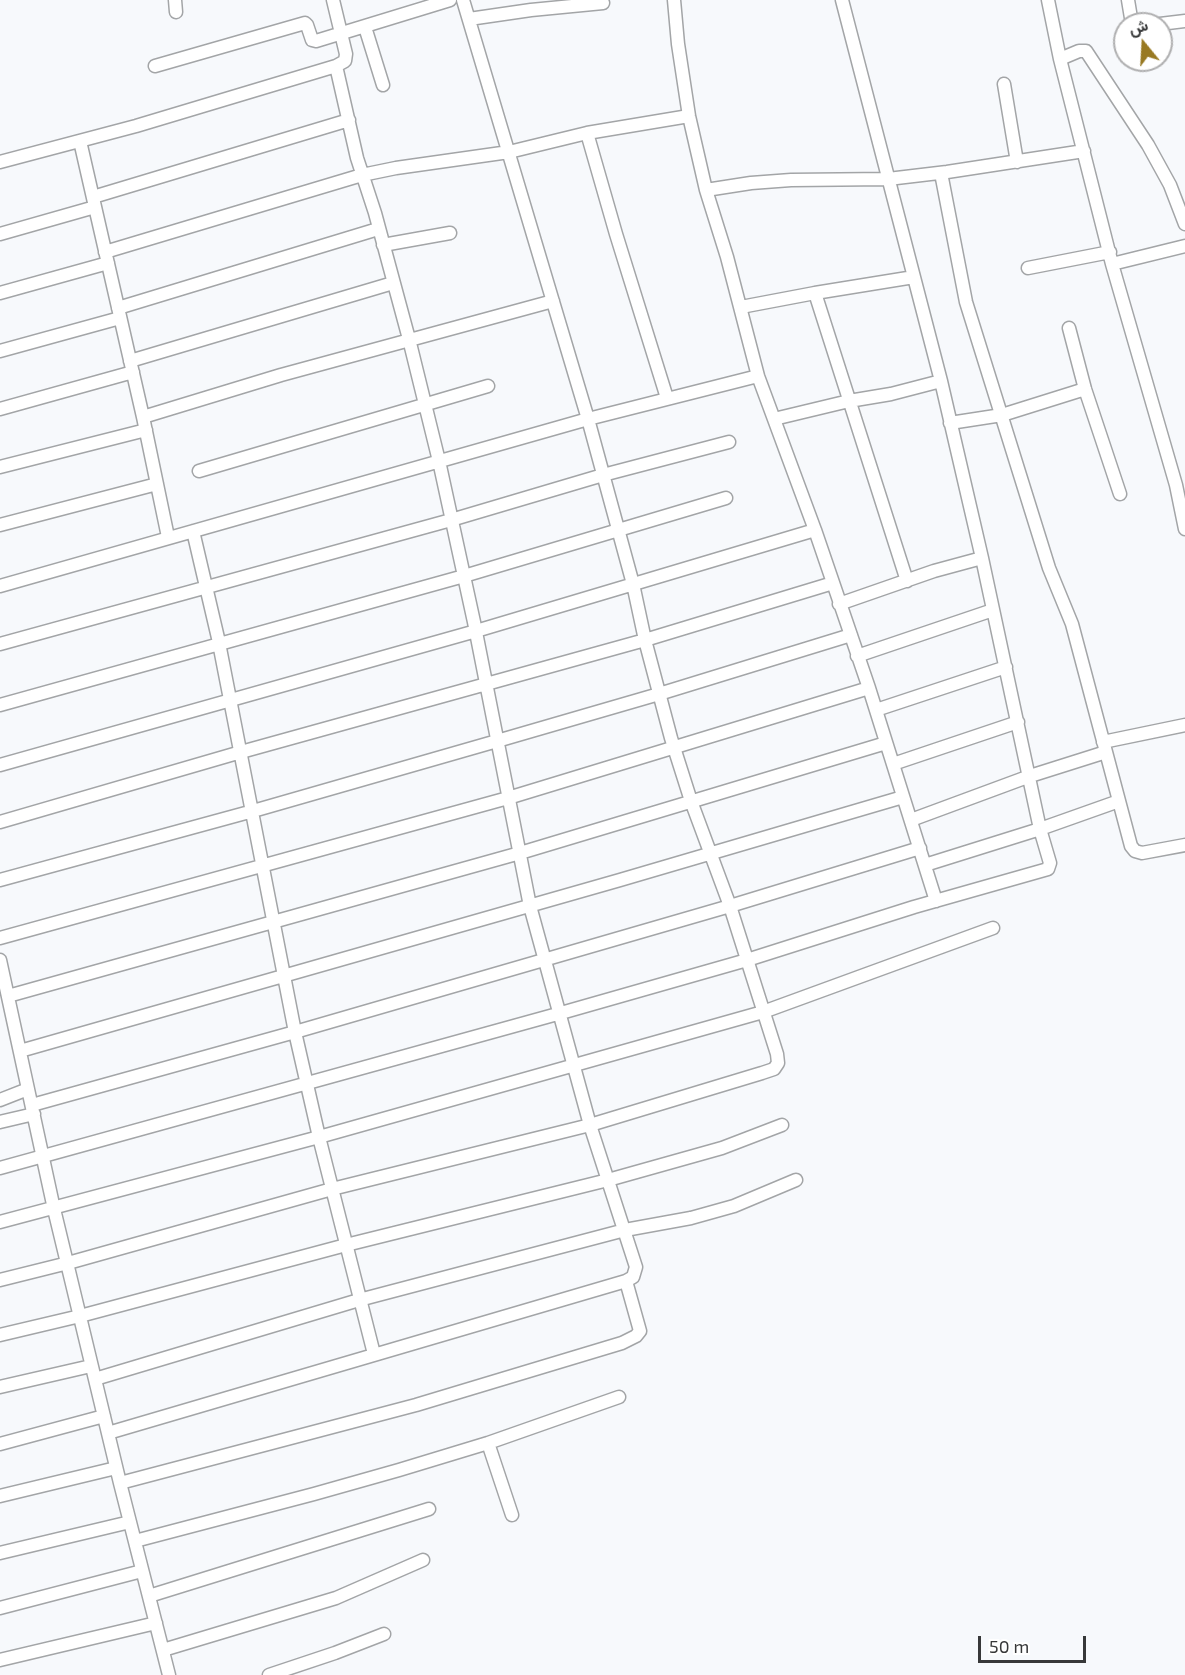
<!DOCTYPE html>
<html>
<head>
<meta charset="utf-8">
<style>
	body { margin:0 }
	#map { position:relative; width:1185px; height:1675px; overflow:hidden; background:#f7f9fc; font-family:"Exo 2",Vazirmatn,sans-serif }
	canvas { display:block }
	.north { position:absolute; left:1113px; top:12px; width:60px; height:60px; box-sizing:border-box; background:#fff; border:2px solid #afafb0; border-radius:50%; rotate:342deg; font-size:16px; font-weight:700; line-height:24px; text-align:center; color:#373839 }
	.north::after { content:''; display:block; margin:auto; width:21px; height:27px; background:#987922; clip-path:polygon(50% 0,100% 100%,50% 72%,0 100%) }
	.scale { position:absolute; left:978px; top:1636px; width:108px; height:27px; box-sizing:border-box; border:3px solid #373839; border-top:0; padding-left:8px; font-size:18px; line-height:21px; white-space:nowrap; color:#373839; -webkit-text-stroke:4px #fff; paint-order:stroke }
</style>
</head>
<body>
<div id="map">
<canvas width="1185" height="1675"></canvas>
<div class="north">ش</div>
<div class="scale">50 m</div>
</div>
<script>
const ctx = document.querySelector('canvas').getContext('2d');
ctx.lineJoin = 'round';
function toPath(rows) {
  const path = new Path2D();
  for (const r of rows) {
    path.moveTo(r[0], r[1]);
    for (let i = 2; i < r.length; i += 2) path.lineTo(r[i], r[i + 1]);
  }
  return path;
}
function trace(path, color, width, dash) {
  ctx.strokeStyle = color;
  ctx.lineWidth = width;
  ctx.lineCap = dash ? 'butt' : 'round';
  ctx.setLineDash(dash || []);
  ctx.stroke(path);
}
const street = toPath([
	[175,0,176,12],
	[674,0,678,44,689,116,706,190,727,257,758,376,815,530,869,688,936,901],
	[1048,0,1060,59,1112,264,1176,485,1185,529],
	[1128,0,1132,24],
	[469,19,531,10,603,3],
	[1160,24,1185,21],
	[365,27,383,85],
	[1060,59,1079,51,1086,51,1148,145,1170,185,1185,224],
	[155,66,305,23,307,25,312,40,316,41,450,0],
	[1004,84,1017,162],
	[587,133,616,234,667,398],
	[80,141,143,417,168,537],
	[0,162,136,126,336,66,345,61,346,54,333,0],
	[941,173,966,302,1049,568,1072,624,1131,846,1135,851,1142,853,1185,845],
	[706,190,751,183,791,180,888,179,947,172,1084,151],
	[93,197,349,120],
	[0,234,95,207],
	[383,245,450,233],
	[105,252,362,175,396,168,509,152,587,133,689,116],
	[1112,264,1185,246],
	[1028,268,1110,252],
	[0,293,108,263],
	[815,293,907,581],
	[741,307,815,293,914,277],
	[118,308,378,229],
	[1069,328,1085,389,1120,494],
	[0,351,120,318],
	[130,361,393,283],
	[0,409,133,372],
	[143,417,281,375,553,301],
	[774,419,849,401,891,394,941,381],
	[950,423,1002,415,1085,389],
	[0,467,146,430],
	[199,471,488,386],
	[0,525,157,484],
	[193,531,218,638,295,1032,319,1137,374,1354],
	[0,586,588,419,758,376],
	[839,604,934,571,982,558],
	[0,644,451,520,603,475,729,442],
	[857,656,993,610],
	[0,705,464,576,726,498],
	[876,710,1006,667],
	[1103,742,1185,725],
	[893,764,1018,722],
	[0,765,476,631,815,530],
	[911,820,1030,776,1106,752],
	[0,822,241,752,645,640,833,583],
	[925,865,1040,829,1119,801],
	[0,880,253,811,497,741,659,694,851,635],
	[0,938,508,798,869,688],
	[0,960,54,1209,120,1483,169,1675],
	[8,996,520,853,886,743],
	[20,1051,620,880,903,797],
	[0,1100,28,1089],
	[32,1105,295,1032,730,906,920,848],
	[0,1122,34,1114],
	[0,1168,561,1013,747,960,914,907,1048,869,1050,863,1040,829,982,558,941,381,842,0],
	[0,1222,319,1137,763,1012,993,928],
	[0,1280,68,1263,332,1189,590,1125,762,1073,774,1069,778,1063,777,1054,730,906,691,801,671,738,645,640,633,584,588,419,463,0],
	[0,1335,80,1316,346,1245,608,1180,722,1148,782,1125],
	[95,1379,359,1300,625,1230,691,1218,734,1206,796,1180],
	[0,1387,91,1366],
	[108,1433,626,1281,633,1277,636,1267,590,1125,530,906,474,622,439,461,409,339,375,213,357,158,336,66],
	[488,1443,512,1515],
	[0,1444,104,1416],
	[120,1483,416,1405,622,1343,636,1336,640,1331,626,1281],
	[0,1496,116,1468],
	[135,1541,314,1494,399,1470,488,1443,619,1397],
	[0,1553,130,1522],
	[149,1596,429,1509],
	[0,1608,142,1571],
	[163,1650,336,1598,423,1560],
	[0,1660,156,1623],
	[269,1675,335,1653,384,1634]
]);
trace(street, '#a3a5a7', 15);
trace(street, '#fff', 12);
</script>
</body>
</html>
